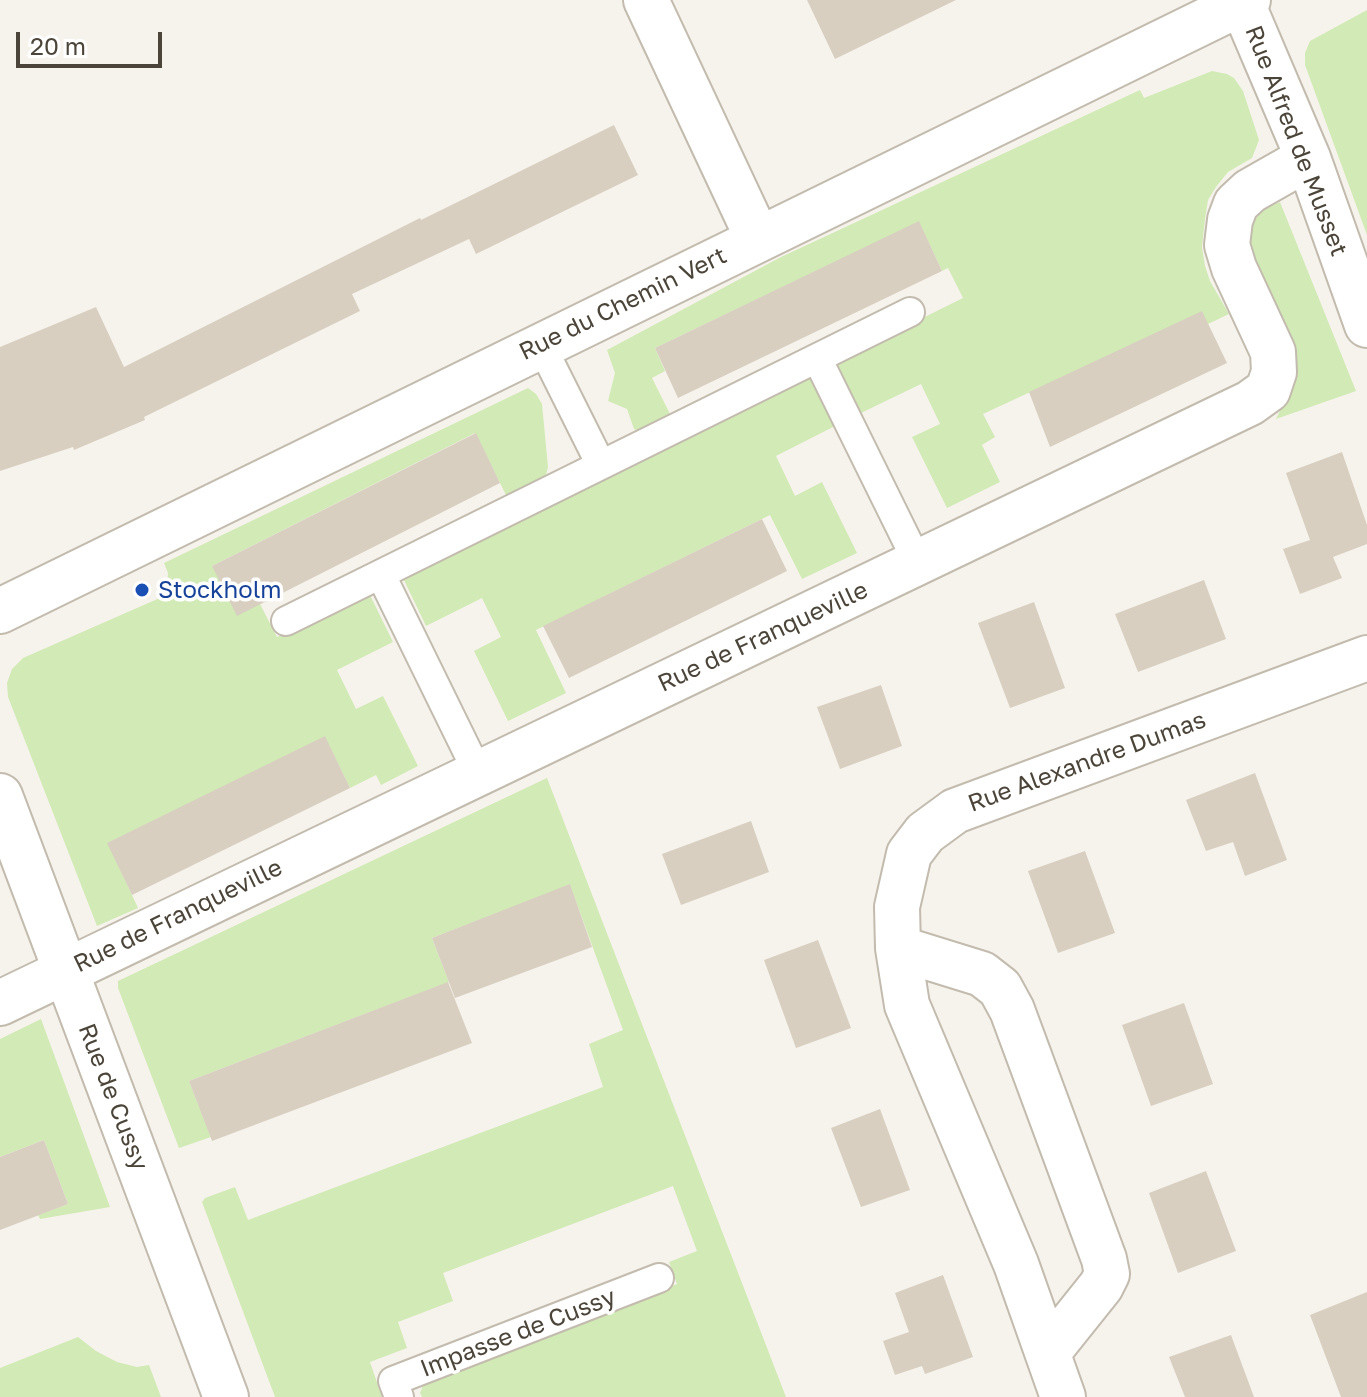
<!DOCTYPE html>
<html>
<head>
<meta charset="utf-8">
<style>
	body { margin:0 }
	#map { position:relative; width:1367px; height:1397px; overflow:hidden; background:#f6f3ec; font-family:"Golos Text",sans-serif }
	canvas { display:block }
	.scale { position:absolute; left:16px; top:32px; width:146px; height:36px; box-sizing:border-box; border:4px solid #4b4439; border-top:0; padding-left:10px; font-size:24px; line-height:28px; white-space:nowrap; color:#4b4439; -webkit-text-stroke:6px #fff; paint-order:stroke }
</style>
</head>
<body>
<div id="map">
<canvas width="1367" height="1397"></canvas>
<div class="scale">20 m</div>
</div>
<script>
const ctx = document.querySelector('canvas').getContext('2d');
ctx.lineJoin = 'round';
function fill(path, color) {
  ctx.fillStyle = color;
  ctx.fill(path, 'evenodd');
}
function toPath(rows) {
  const path = new Path2D();
  for (const r of rows) {
    path.moveTo(r[0], r[1]);
    for (let i = 2; i < r.length; i += 2) path.lineTo(r[i], r[i + 1]);
  }
  return path;
}
function trace(path, color, width, dash) {
  ctx.strokeStyle = color;
  ctx.lineWidth = width;
  ctx.lineCap = dash ? 'butt' : 'round';
  ctx.setLineDash(dash || []);
  ctx.stroke(path);
}
function write(font, color, halo, rows, align = 'center') {
  ctx.font = font + ' "Golos Text",sans-serif';
  ctx.lineWidth = 7;
  ctx.setLineDash([]);
  ctx.textBaseline = 'middle';
  ctx.strokeStyle = halo;
  ctx.fillStyle = color;
  for (const [text, x, y, turn = 0] of rows) {
    ctx.save();
    ctx.translate(x, y);
    ctx.rotate((+turn || 0) * Math.PI / 180);
    ctx.textAlign = isNaN(turn) ? turn : align;
    if (halo) ctx.strokeText(text, 0, 0);
    ctx.fillText(text, 0, 0);
    ctx.restore();
  }
}
fill(toPath([
	[1367,10,1367,235,1305,65,1305,53,1310,41],
	[1212,71,1227,74,1234,78,1243,91,1259,140,1252,158,1228,172,1216,187,1208,200,1205,219,1202,247,1205,266,1210,281,1229,314,1208,324,1202,312,983,414,995,437,982,445,1000,482,947,508,912,437,940,424,921,384,861,413,836,361,963,298,948,268,942,271,919,222,655,348,665,371,652,378,671,416,642,432,634,429,627,409,608,401,615,373,607,350,781,257,1140,90,1144,98],
	[1280,202,1356,391,1276,419,1288,394,1249,254,1248,228,1262,210],
	[809,375,835,426,776,456,795,496,822,482,857,553,802,579,770,515,536,630,566,693,508,721,474,651,501,637,482,598,426,626,402,576],
	[528,388,536,394,542,404,548,467,546,475,506,495,475,433,212,566,260,604,277,637,369,593,393,642,337,670,356,709,383,696,418,766,381,785,376,775,350,788,325,737,108,843,138,908,97,926,8,697,7,683,12,669,23,658,162,597,167,585,168,573,164,563],
	[547,778,786,1397,422,1397,420,1393,426,1378,677,1284,669,1262,697,1251,673,1186,443,1273,453,1301,398,1322,407,1348,370,1362,382,1397,275,1397,202,1202,205,1198,235,1187,248,1220,603,1087,589,1044,623,1030,570,885,432,938,449,982,189,1081,211,1137,179,1148,118,988,118,981],
	[41,1019,110,1207,40,1219,38,1215,68,1204,44,1140,0,1157,0,1039],
	[78,1337,96,1351,117,1362,137,1367,149,1365,161,1397,0,1397,0,1368]
]), '#d2eab5');
fill(toPath([
	[807,0,956,0,835,59],
	[614,125,638,175,476,254,469,239,352,294,360,311,144,417,145,420,74,450,73,447,0,471,0,347,96,307,124,367,420,218,421,220],
	[919,221,942,271,678,398,655,348],
	[1202,311,1227,363,1050,447,1029,392],
	[476,433,500,483,237,616,212,566],
	[1342,452,1367,525,1367,544,1333,557,1342,578,1300,594,1283,549,1310,540,1286,473],
	[762,519,787,571,569,678,543,626],
	[1204,580,1226,639,1138,672,1115,614],
	[1034,602,1065,688,1010,708,978,623],
	[881,685,902,746,840,769,817,707],
	[325,736,350,788,132,895,107,843],
	[1255,773,1287,860,1245,876,1233,842,1206,851,1186,800],
	[751,821,769,872,681,905,662,854],
	[1085,851,1115,933,1058,953,1028,871],
	[570,884,592,947,455,998,432,938],
	[818,940,851,1028,796,1048,764,960],
	[448,982,472,1043,212,1141,189,1081],
	[1184,1003,1213,1084,1151,1106,1122,1025],
	[880,1109,910,1190,861,1207,831,1128],
	[44,1140,68,1204,0,1230,0,1157],
	[1206,1171,1236,1251,1178,1273,1149,1193],
	[943,1275,973,1357,925,1374,922,1366,895,1375,883,1341,909,1332,895,1293],
	[1367,1292,1367,1397,1341,1397,1310,1315],
	[1231,1335,1254,1397,1185,1397,1169,1357]
]), '#d8cfc1');
const service = toPath([
	[541,345,601,465],
	[817,358,918,563],
	[381,575,478,773],
	[286,621,910,312],
	[399,1397,393,1381,659,1278]
]);
const minor = toPath([
	[646,0,758,239],
	[1242,3,1308,158,1367,325],
	[898,948,982,974,1000,988,1012,1010,1104,1259,1107,1274,1101,1286,1049,1351],
	[0,1003,1250,403,1268,390,1274,372,1273,352,1234,268,1227,245,1230,220,1236,204,1250,191,1308,158],
	[1063,1397,1016,1264,907,1005,898,948,897,907,909,854,925,833,955,811,1367,658]
]);
const tertiary = toPath([
	[0,611,1248,0],
	[0,796,226,1397]
]);
trace(service, '#c2bbae', 32);
trace(minor, '#c2bbae', 48);
trace(tertiary, '#c2bbae', 48);
trace(service, '#fff', 28);
trace(minor, '#fff', 44);
trace(tertiary, '#fff', 44);
for (const [x, y, r, color] of [
	[142,590,8,"#1a4fb4"]
]) {
  const dot = new Path2D();
  dot.arc(x, y, r, 0, 2 * Math.PI);
  ctx.fillStyle = color;
  ctx.fill(dot);
  trace(dot, '#fff', 3);
}
write('24px', '#4b4439', '#fff', [
	["Rue Alfred de Musset",1296,141,69],
	["Rue du Chemin Vert",623,304,-26],
	["Rue de Franqueville",763,637,-25],
	["Rue Alexandre Dumas",1087,762,-20],
	["Rue de Franqueville",178,916,-26],
	["Rue de Cussy",113,1097,69],
	["Impasse de Cussy",518,1333,-21]
]);
write('24px', '#164399', '#fff', [
	["Stockholm",158,590]
], 'left');
</script>
</body>
</html>
